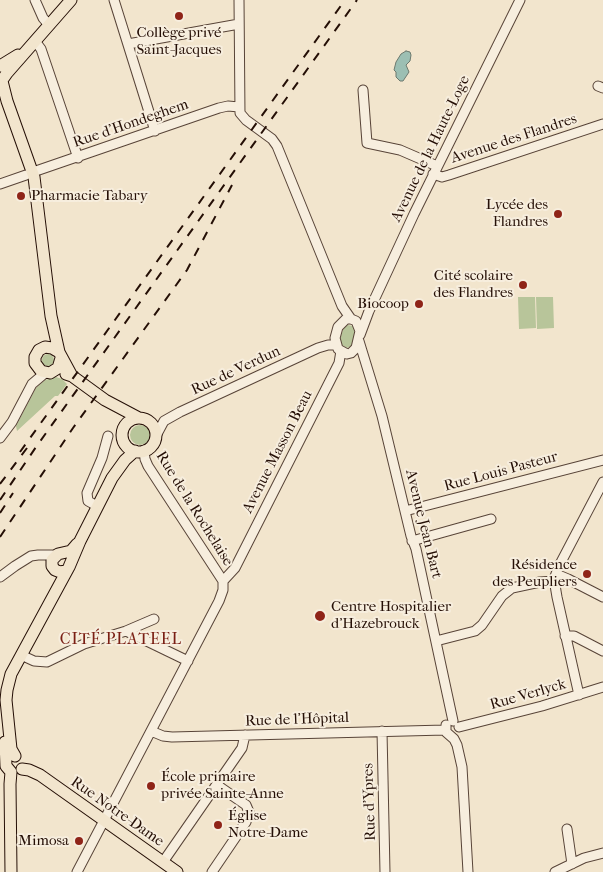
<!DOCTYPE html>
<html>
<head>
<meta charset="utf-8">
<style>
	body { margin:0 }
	canvas { display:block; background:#f2e5cd }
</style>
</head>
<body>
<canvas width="603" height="872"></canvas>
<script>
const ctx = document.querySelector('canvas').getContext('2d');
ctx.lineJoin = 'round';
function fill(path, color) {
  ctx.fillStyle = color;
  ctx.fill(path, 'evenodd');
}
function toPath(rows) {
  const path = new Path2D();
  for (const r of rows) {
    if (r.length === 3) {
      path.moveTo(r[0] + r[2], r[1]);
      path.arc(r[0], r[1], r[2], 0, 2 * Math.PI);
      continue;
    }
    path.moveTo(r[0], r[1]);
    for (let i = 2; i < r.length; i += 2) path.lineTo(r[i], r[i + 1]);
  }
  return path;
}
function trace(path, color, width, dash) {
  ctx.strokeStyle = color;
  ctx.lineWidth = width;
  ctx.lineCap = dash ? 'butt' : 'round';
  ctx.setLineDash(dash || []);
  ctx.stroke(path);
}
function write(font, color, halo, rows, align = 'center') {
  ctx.font = font + ' "IM FELL French Canon",serif';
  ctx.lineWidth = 4;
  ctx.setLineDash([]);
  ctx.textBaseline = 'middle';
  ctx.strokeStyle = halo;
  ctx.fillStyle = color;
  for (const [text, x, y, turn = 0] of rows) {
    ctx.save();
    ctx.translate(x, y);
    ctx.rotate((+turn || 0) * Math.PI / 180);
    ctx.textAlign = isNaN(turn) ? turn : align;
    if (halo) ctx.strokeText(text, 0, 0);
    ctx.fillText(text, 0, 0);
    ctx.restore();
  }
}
fill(toPath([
	[535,297,536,328,519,329,518,297],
	[536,297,553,297,554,328,537,329],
	[348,325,353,326,355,334,351,346,347,348,342,345,340,339,344,327],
	[48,360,6],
	[56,377,62,379,67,384,58,396,55,396,17,431,16,426,36,388,45,380],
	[140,435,10]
]), '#b8c59a');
const water = toPath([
	[406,51,410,52,411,55,410,61,406,65,409,72,403,81,400,81,396,77,396,72,394,70,396,62,401,54,406,51]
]);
fill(water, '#9cbfb3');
trace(water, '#6c796e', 1);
const minor = toPath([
	[35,0,43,18,49,25],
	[114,0,155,131],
	[239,0,240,113,246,120,272,139,277,146,342,306,351,319],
	[35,41,41,49,78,158],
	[128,44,239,24],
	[598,86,603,88],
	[363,90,367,143,400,150,437,166],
	[33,172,219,108,228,106,239,107],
	[433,174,442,177,449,175,603,124],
	[0,184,26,175],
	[346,319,351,319,356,321,360,331,356,348,351,353,347,354,338,349,335,338,338,327,346,319],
	[360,335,369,311,414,214,520,0],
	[359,341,382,416,411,536,416,549,453,721],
	[156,436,164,421,180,412,318,348,328,345,337,345],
	[0,438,12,422,32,384,45,373],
	[144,450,145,459,148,466,223,581],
	[97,506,88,501,87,493,102,458,108,436],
	[405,511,603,460],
	[412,541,491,519],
	[556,574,568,579,603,597],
	[0,577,15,566,31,556,38,555,55,555],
	[126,631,154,619],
	[565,636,574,636,603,651],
	[436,641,475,631,482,625,502,596,512,588,540,582,554,581],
	[21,655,34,661,47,662,84,644,126,631,188,661],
	[579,695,557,597,554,579,559,566,603,482],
	[446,725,446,732,454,739,457,745,462,767,468,872],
	[459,727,542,706,603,687],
	[151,731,163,736,172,737,445,730],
	[382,731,385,872],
	[567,829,572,864],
	[163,862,242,748,245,735],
	[77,872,219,601,223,590,223,581,235,568,339,363,341,351],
	[212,872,246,822,249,812,246,805,217,785],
	[555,872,584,858,603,853]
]);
const major = toPath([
	[0,66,18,55],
	[2,81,7,101,34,177,51,316,59,352],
	[0,83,7,73,71,0],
	[61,358,58,368,50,373,41,371,35,363,35,357,39,350,45,347,52,348,59,352,72,376],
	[66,374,72,376,105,400,139,418],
	[139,435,17],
	[66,571,60,572,55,570,52,566,52,560,58,554,71,551,77,544],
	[5,742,6,766,11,772],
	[15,756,11,749,6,700,7,690,11,674,69,567,80,541,112,478,125,460,135,451],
	[22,769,29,770,40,775,177,872],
	[11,872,10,784,11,772]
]);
trace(minor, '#584438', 11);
trace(major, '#250f06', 13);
trace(minor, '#f7eede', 9);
trace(major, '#f2e5cd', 11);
trace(toPath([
	[20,452,345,0],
	[0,484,27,448],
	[0,500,36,447,357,0],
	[0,513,13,493],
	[0,537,73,428,187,270,232,185]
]), '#250f06', 2, [9, 9]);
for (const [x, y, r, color] of [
	[179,16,5,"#8f2418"],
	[21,196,5,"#8f2418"],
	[558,214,5,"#8f2418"],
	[523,285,5,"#8f2418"],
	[419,304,5,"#8f2418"],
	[587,574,5,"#8f2418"],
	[320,616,6,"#8f2418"],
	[151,786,5,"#8f2418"],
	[218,825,5,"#8f2418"],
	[79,841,5,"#8f2418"]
]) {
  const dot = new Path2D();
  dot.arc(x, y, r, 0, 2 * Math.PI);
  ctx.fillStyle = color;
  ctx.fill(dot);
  trace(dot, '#f7eede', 2);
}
write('15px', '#250f06', '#f7eede', [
	["Collège privé",179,33,"center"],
	["Saint-Jacques",179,50,"center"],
	["Pharmacie Tabary",31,196,"left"],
	["Lycée des",548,205],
	["Flandres",548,222],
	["Cité scolaire",513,276],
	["des Flandres",513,293],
	["Biocoop",409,304],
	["Résidence",577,565],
	["des Peupliers",577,582],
	["Centre Hospitalier",331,607,"left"],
	["d'Hazebrouck",331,624,"left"],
	["École primaire",161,777,"left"],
	["privée Sainte-Anne",161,794,"left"],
	["Église",228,816,"left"],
	["Notre-Dame",228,833,"left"],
	["Mimosa",69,841]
], 'right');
write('15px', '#250f06', '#f7eede', [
	["Rue d'Hondeghem",131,124,-19],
	["Avenue des Flandres",514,139,-18],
	["Avenue de la Haute-Loge",431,149,-64],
	["Rue de Verdun",236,371,-25],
	["Avenue Masson Beau",278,452,-63],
	["Rue Louis Pasteur",501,472,-15],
	["Rue de la Rochelaise",194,509,58],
	["Avenue Jean Bart",423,524,76],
	["Rue Verlyck",528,695,-16],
	["Rue de l'Hôpital",297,720,-2],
	["Rue d'Ypres",370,802,-92],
	["Rue Notre-Dame",117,812,35]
]);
ctx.letterSpacing = '1px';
write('16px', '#7a1f14', '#f7eede', [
	["CITÉ PLATEEL",121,640]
]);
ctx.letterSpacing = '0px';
</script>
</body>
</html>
